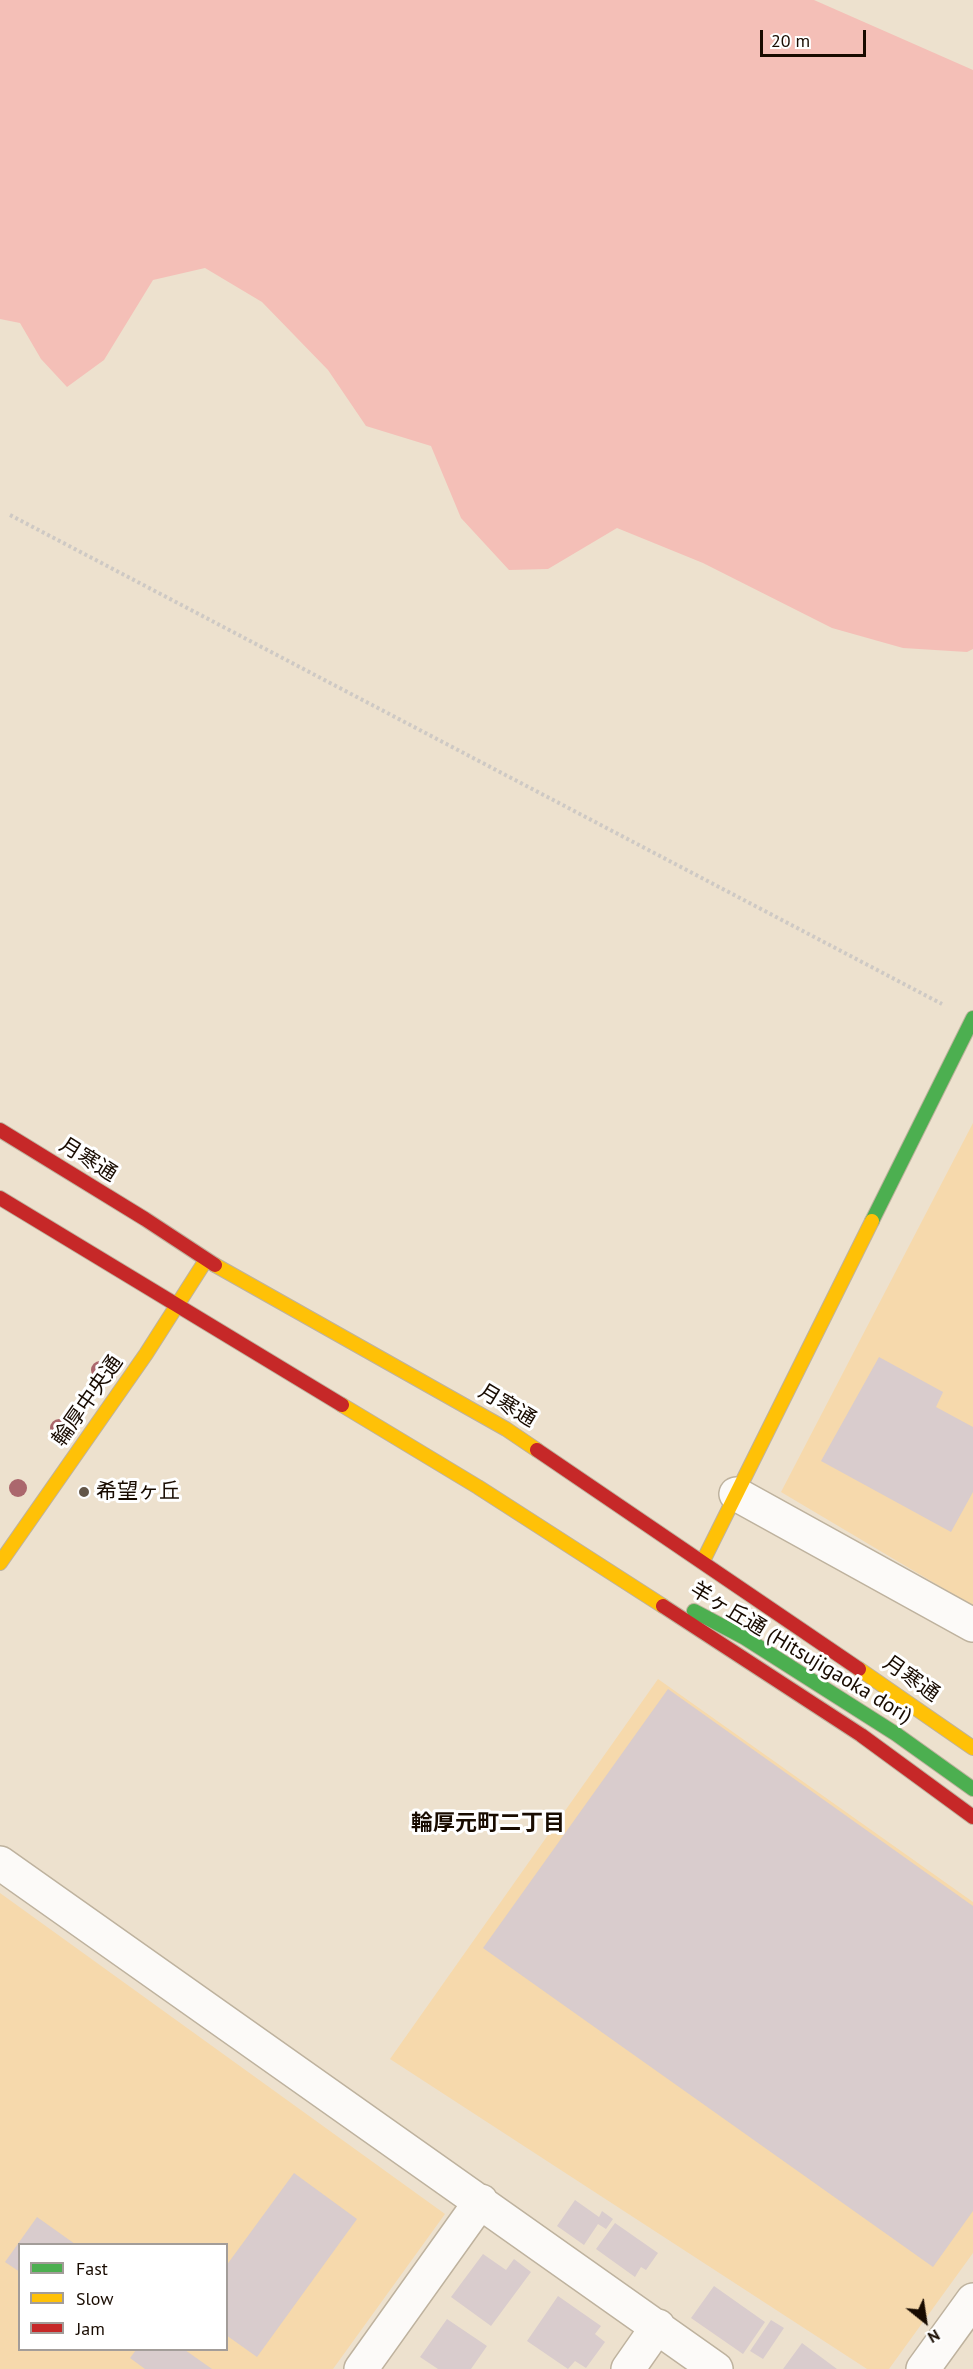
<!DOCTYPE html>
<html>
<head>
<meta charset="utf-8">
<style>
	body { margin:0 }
	#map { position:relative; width:973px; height:2369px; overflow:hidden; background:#ede1ce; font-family:"PT Sans",sans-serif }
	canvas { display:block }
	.legend { position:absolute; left:18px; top:2243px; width:210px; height:108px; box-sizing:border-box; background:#fff; border:2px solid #a39d99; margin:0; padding:8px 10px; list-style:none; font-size:18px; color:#180b00 }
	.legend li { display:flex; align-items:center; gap:12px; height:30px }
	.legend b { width:30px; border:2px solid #a39d99 }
	.north { position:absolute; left:895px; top:2291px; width:60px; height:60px; -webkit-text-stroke:4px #fff; paint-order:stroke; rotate:150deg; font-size:16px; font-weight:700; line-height:24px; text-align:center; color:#180b00 }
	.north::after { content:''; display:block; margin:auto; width:21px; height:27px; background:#180b00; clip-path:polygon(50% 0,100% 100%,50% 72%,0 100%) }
	.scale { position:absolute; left:760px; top:30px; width:106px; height:27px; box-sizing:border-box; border:3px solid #180b00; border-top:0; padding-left:8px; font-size:18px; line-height:21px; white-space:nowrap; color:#180b00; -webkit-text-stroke:4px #fff; paint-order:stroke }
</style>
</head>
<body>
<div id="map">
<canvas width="973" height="2369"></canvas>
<ul class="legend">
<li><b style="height:8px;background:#4caf50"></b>Fast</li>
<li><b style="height:8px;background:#ffc107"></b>Slow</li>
<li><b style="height:8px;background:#c62828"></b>Jam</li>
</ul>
<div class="north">N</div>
<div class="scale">20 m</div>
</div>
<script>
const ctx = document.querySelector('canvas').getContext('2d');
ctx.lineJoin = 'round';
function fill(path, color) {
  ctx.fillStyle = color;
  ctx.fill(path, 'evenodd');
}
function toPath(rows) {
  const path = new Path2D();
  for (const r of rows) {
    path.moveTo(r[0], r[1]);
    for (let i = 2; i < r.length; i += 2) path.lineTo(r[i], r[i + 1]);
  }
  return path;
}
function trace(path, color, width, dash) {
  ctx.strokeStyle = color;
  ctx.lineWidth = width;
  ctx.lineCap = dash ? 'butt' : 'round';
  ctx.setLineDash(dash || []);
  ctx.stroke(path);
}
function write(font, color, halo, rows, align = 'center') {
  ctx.font = font + ' "PT Sans","Noto Sans JP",sans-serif';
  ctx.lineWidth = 6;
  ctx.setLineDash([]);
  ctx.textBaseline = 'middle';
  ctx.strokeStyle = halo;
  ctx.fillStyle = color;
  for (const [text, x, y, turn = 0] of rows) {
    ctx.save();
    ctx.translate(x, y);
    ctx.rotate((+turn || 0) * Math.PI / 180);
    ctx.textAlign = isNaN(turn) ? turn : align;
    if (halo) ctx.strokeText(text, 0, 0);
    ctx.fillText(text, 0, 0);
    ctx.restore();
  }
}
fill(toPath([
	[973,1123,973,1606,781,1492],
	[658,1679,973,1902,973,2253,889,2369,867,2369,390,2059],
	[0,1893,445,2214,333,2369,0,2369],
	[20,2244,226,2244,226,2350,20,2350]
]), '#f6d9ac');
fill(toPath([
	[0,0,814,0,973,70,973,649,967,652,903,648,832,628,703,563,617,528,548,569,509,570,461,518,431,446,366,426,328,370,262,302,205,268,153,280,104,360,67,387,41,359,20,323,0,319]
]), '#f4bfb7');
fill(toPath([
	[879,1357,943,1392,936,1407,973,1427,973,1492,951,1532,821,1461],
	[668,1689,973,1906,973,2211,933,2267,483,1948],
	[294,2173,357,2219,257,2357,226,2335,226,2266],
	[575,2200,599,2217,602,2211,613,2219,606,2229,598,2224,584,2245,557,2226],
	[37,2217,75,2244,20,2244,20,2272,5,2262],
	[615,2223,658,2253,646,2270,641,2267,635,2277,596,2249],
	[483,2254,506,2270,514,2259,531,2272,491,2326,451,2297],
	[714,2286,765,2322,743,2354,691,2318],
	[558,2296,601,2326,595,2334,605,2342,586,2368,575,2361,568,2369,527,2341],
	[447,2319,487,2346,471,2369,438,2369,420,2357],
	[771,2320,784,2328,763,2359,750,2351],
	[802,2343,837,2369,783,2369],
	[136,2350,185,2350,212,2369,145,2369,130,2358]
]), '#d9cccd');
const street = toPath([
	[736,1494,973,1625],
	[0,1863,716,2369],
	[361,2369,481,2201],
	[628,2369,658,2326],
	[923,2369,973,2300]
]);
const fast = toPath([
	[872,1221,973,1018],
	[694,1611,745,1638,896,1734,973,1789]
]);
const slow = toPath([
	[215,1265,506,1429,537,1450],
	[342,1405,478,1487,663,1606],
	[703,1561,872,1221],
	[0,1563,146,1354,206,1260],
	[859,1669,973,1748]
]);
const jam = toPath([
	[0,1130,145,1219,215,1265],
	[0,1198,342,1405],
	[537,1450,859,1669],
	[663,1606,861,1735,973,1817]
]);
trace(street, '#beb29e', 36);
trace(fast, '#beb29e', 16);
trace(slow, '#beb29e', 16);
trace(jam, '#beb29e', 16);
trace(toPath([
	[10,515,942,1004]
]), '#cec9c4', 4, [3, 3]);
trace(street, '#fcfaf8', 33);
trace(fast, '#4caf50', 14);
trace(slow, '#ffc107', 14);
trace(jam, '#c62828', 14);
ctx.fillStyle = '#ab676d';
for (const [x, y] of [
	[100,1370],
	[59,1428],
	[18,1488]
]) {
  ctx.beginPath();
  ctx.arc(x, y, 9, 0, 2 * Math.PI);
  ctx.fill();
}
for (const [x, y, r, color] of [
	[84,1492,6,"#635648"]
]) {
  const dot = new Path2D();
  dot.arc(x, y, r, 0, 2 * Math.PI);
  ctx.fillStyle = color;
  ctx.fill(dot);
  trace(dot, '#fff', 2);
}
write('21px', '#180b00', '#fff', [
	["月寒通",88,1160,32],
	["輪厚中央通",88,1401,-55],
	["月寒通",507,1406,31],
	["羊ヶ丘通 (Hitsujigaoka dori)",801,1653,31],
	["月寒通",911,1679,35]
]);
write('21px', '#180b00', '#fff', [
	["希望ヶ丘",96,1492]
], 'left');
write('bold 22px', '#180b00', '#fff', [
	["輪厚元町二丁目",488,1824]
]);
</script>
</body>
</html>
